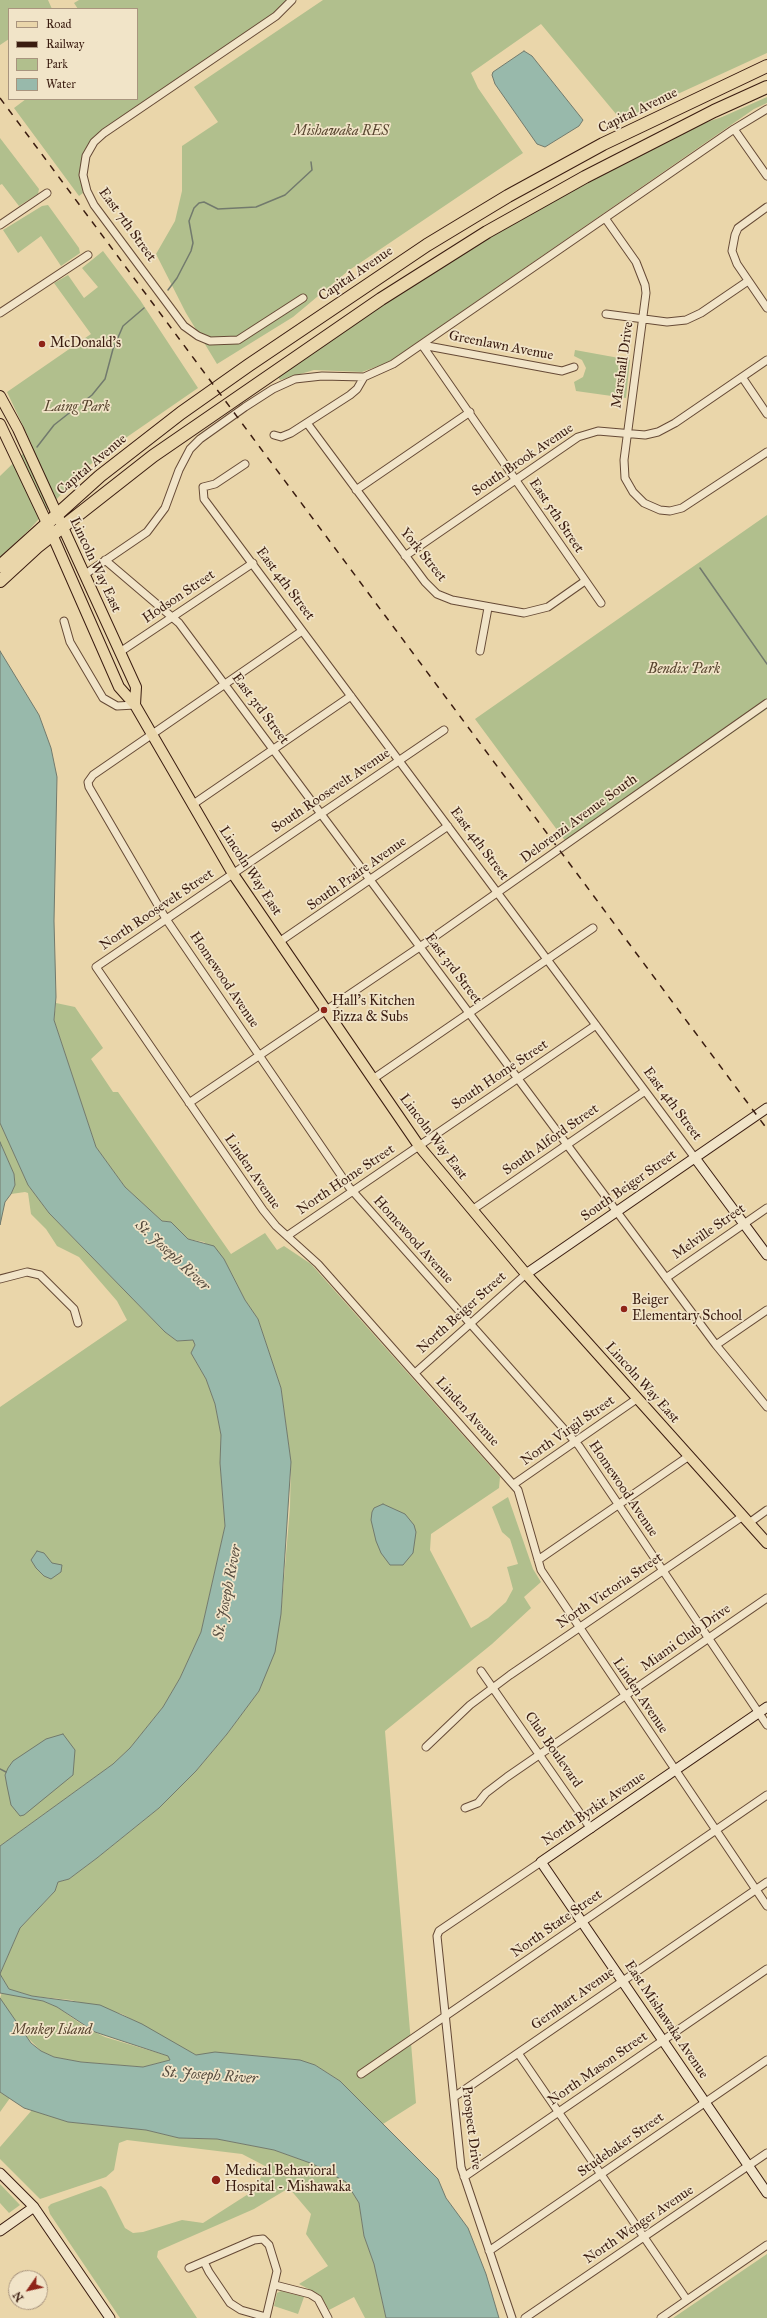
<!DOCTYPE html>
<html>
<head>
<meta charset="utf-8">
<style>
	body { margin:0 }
	#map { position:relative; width:767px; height:2318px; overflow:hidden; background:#ead6aa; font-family:"IM FELL Great Primer",serif }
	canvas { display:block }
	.legend { position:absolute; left:8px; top:8px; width:130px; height:92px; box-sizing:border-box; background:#f1e4c8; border:1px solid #a8947e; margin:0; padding:5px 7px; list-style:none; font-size:12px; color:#3a1c10 }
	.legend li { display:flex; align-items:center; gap:8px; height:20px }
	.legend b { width:20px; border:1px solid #a8947e }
	.north { position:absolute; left:8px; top:2270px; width:40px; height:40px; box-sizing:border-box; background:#f1e4c8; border:1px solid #a8947e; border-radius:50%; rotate:236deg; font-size:11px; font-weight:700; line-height:16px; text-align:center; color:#3a1c10 }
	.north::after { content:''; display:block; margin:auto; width:14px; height:18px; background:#8f2418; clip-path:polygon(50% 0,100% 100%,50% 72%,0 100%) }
</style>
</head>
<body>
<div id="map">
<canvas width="767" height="2318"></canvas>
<ul class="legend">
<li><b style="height:5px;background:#ead6aa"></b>Road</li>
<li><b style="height:5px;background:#3a1c10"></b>Railway</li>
<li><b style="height:11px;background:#b1bf8d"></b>Park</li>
<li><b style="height:11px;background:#98b9ab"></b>Water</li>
</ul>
<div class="north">N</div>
</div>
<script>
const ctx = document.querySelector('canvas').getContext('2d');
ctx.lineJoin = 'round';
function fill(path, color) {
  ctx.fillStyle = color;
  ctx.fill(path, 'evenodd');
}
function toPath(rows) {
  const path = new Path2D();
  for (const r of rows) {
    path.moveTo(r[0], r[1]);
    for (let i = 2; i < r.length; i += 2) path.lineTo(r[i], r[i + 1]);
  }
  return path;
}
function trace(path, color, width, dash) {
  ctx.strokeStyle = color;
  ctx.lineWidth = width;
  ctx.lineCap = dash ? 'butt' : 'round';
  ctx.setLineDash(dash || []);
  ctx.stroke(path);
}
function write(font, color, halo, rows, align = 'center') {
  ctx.font = font + ' "IM FELL Great Primer",serif';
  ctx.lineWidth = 3.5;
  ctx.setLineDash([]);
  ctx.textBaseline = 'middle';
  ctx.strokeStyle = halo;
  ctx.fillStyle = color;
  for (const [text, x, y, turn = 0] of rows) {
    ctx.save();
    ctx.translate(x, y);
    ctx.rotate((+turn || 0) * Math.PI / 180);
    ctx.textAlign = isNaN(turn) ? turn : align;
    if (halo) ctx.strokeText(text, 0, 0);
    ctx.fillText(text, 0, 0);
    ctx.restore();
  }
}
fill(toPath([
	[0,0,48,0,52,9,9,9,9,39,0,45],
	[79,0,288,0,277,11,101,131,86,148,82,159,80,171,83,193,79,196,14,108,26,99,137,99,137,9,78,9,74,3],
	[323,0,767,0,767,53,621,120,541,24,471,73,478,88,523,153,348,271,293,317,217,364,186,313,156,254,175,221,182,191,182,146,218,122,194,87],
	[767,97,767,103,754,109,389,362,362,372,314,370,280,380,278,377,316,348,367,314,519,219,698,125,722,117],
	[0,138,39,189,38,194,19,206,2,184,0,185],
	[48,205,79,248,80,253,61,266,41,236,18,253,3,230,42,206],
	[103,251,140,300,198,388,127,437,83,470,29,530,0,557,0,476,32,445,7,392,91,334,54,283,68,275,84,298,98,287,82,268],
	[575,350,630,360,626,398,576,391,574,382,583,377,586,368,582,360,574,356],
	[767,515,767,709,569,846,475,719],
	[56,1003,75,1007,103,1048,91,1059,113,1092,118,1092,231,1254,265,1233,277,1250,284,1246,311,1264,500,1477,499,1488,431,1534,430,1550,471,1628,488,1618,506,1602,513,1589,507,1567,518,1564,510,1539,502,1532,492,1507,508,1497,533,1569,541,1582,524,1597,531,1608,492,1644,385,1731,416,2103,383,2124,340,2081,315,2065,290,2059,196,2055,122,2014,71,2000,32,1996,9,1989,0,1974,20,1928,55,1891,58,1882,69,1879,97,1858,159,1808,196,1771,227,1734,259,1691,281,1614,290,1507,291,1462,281,1388,258,1319,245,1300,224,1259,204,1242,188,1239,171,1222,162,1221,125,1187,96,1147,54,1020],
	[0,1123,28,1185,49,1213,165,1332,177,1341,193,1340,195,1345,191,1353,206,1379,215,1404,221,1435,220,1463,225,1526,201,1632,180,1678,163,1707,130,1748,113,1764,0,1846,0,1407,127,1320,117,1301,79,1257,57,1246,46,1229,31,1214,28,1193,25,1192,11,1194,15,1185,14,1174,0,1142],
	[2,1992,43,2001,57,2007,88,2029,105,2037,168,2056,170,2060,143,2067,81,2062,54,2057,41,2051,24,2034,2,2003,0,1998],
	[0,2092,10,2098,0,2112],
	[32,2110,68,2122,146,2130,179,2138,217,2139,274,2150,313,2164,346,2182,359,2203,364,2236,374,2264,386,2318,365,2318,354,2297,329,2310,320,2295,299,2284,328,2266,306,2234,311,2214,289,2188,254,2209,158,2251,157,2257,197,2318,120,2318,50,2214,48,2207,51,2204,101,2186,106,2190,125,2228,133,2233,143,2232,182,2220,203,2223,253,2191,267,2167,242,2154,127,2140,119,2143,114,2170,106,2177,40,2199,0,2159,0,2147],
	[0,2184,20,2205,9,2213,0,2203],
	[767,2254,767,2318,673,2318],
	[281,2291,304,2297,298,2314,274,2306,277,2293]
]), '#b1bf8d');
const water = toPath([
	[524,51,532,56,583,120,579,126,545,147,537,144,495,84,492,75,493,72,524,51],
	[0,651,39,715,51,748,57,777,54,921,56,997,54,1020,96,1147,125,1187,162,1221,171,1222,188,1239,214,1246,224,1259,245,1300,258,1319,281,1388,291,1462,281,1614,275,1652,259,1691,227,1734,196,1771,159,1808,97,1858,69,1879,58,1882,55,1891,20,1928,0,1974,9,1989,32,1996,100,2005,142,2024,196,2055,215,2052,300,2060,315,2065,340,2081,438,2179,446,2198,468,2228,486,2274,499,2318,386,2318,374,2264,364,2236,359,2203,346,2182,313,2164,274,2150,217,2139,179,2138,146,2130,68,2122,24,2108,0,2092,0,1998,31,2043,41,2051,54,2057,81,2062,143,2067,170,2060,168,2056,95,2032,57,2007,43,2001,0,1993,0,1846,113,1764,130,1748,163,1707,180,1678,201,1632,225,1526,220,1463,221,1435,215,1404,206,1379,191,1353,195,1345,193,1340,177,1341,165,1332,49,1213,28,1185,0,1123,0,651],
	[0,1142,14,1174,15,1185,11,1194,5,1202,0,1225,0,1142],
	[383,1504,405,1514,414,1525,416,1532,413,1553,403,1565,390,1565,381,1553,376,1541,371,1520,372,1512,374,1508,383,1504],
	[37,1551,44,1553,52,1563,62,1565,61,1572,51,1579,44,1576,36,1568,31,1560,37,1551],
	[63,1734,75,1750,73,1775,24,1815,20,1816,11,1805,7,1786,5,1775,8,1768,13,1761,46,1739,63,1734]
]);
fill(water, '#98b9ab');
trace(water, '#727a6d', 1);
trace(toPath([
	[168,290,177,278,191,251,193,243,189,221,194,208,199,203,204,202,218,209,256,207,285,195,312,170,311,162],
	[37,447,54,425,92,395,105,379,113,349,123,326,144,308],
	[700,568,767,664],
	[0,1769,6,1772]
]), '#727a6d', 1.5);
const street = toPath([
	[292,0,276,16,104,133,94,142,86,156,83,175,87,191,94,205,184,326,198,336,210,341,238,340,303,298],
	[734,129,767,176],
	[767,207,738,228,735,235,732,251,737,264,767,308],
	[605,218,636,262,645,285,646,293,624,460,625,478,633,492,644,503,660,510,670,511,682,508,767,452],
	[0,225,47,193],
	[0,313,88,255],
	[606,314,667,322,686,320,701,313,748,281],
	[422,345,601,603],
	[422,345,562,371,574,367],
	[742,377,767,414],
	[307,423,425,582,437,594,452,600,524,613,548,607,585,581],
	[274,435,281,437,291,433,350,395,357,389,364,377],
	[245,464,215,484,203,487,204,499,695,1158],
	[356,490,470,412],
	[405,556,578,437,598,431,645,435,658,432,675,423,767,360],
	[105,560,179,623,716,1345,767,1407],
	[84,575,147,532,165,508,179,470,190,449,200,439,245,407,273,389,295,379,322,376,364,377,393,364,734,129,767,109],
	[64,621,70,642,103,698,117,706,135,705],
	[302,631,93,775,88,782,89,787,166,919,349,1187,579,1446,767,1725],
	[480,651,488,608],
	[120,652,253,563],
	[444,730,96,967,263,1210,276,1226,318,1264,518,1490,541,1570,767,1906],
	[192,805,351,696],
	[279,942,448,826],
	[373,1079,593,928],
	[189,1103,427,942,767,703],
	[472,1210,645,1091],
	[287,1236,596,1025],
	[666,1278,767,1208],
	[0,1279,27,1272,40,1275,74,1309,78,1323],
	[716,1345,767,1310],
	[415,1373,526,1274],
	[514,1484,638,1398],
	[749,1523,767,1510],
	[538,1560,689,1456],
	[481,1671,591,1829],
	[426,1747,470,1705,510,1675,743,1516],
	[465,1808,478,1803,486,1793,507,1777,767,1598],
	[518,2053,687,2300],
	[361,2074,767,1795],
	[454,2097,767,1882],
	[464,2177,767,1969],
	[489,2251,767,2060],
	[204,2262,209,2272,230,2303,241,2310,266,2317],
	[189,2268,254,2240,263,2239,269,2245,277,2271,266,2318],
	[275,2285,310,2294,318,2299,328,2318],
	[512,2318,461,2167,437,1936,439,1931,541,1862],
	[525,2318,767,2153],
	[661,2318,767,2245]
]);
const secondary = toPath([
	[695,1158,767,1255],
	[526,1274,767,1108],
	[767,1707,541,1862,767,2193],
	[0,2173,34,2207,110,2318],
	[0,2231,34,2207]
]);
const primary = toPath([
	[0,396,18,429,136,687,135,705],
	[0,424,47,523,119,687,135,705,233,874,373,1079,419,1146,526,1274,767,1543]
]);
const highway = toPath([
	[0,566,100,476,181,413,249,365,427,245,508,196,603,144,767,66],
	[0,581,37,547,153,456,381,299,487,232,585,177,714,111,767,87]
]);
trace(street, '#664a36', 9);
trace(secondary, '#3a1c10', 11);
trace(primary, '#3a1c10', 12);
trace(highway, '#3a1c10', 14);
trace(street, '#f1e4c8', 7);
trace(secondary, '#f1e4c8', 9);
trace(primary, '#ead6aa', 10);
trace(highway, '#ead6aa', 12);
trace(toPath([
	[0,98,767,1129]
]), '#3a1c10', 1.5, [7, 7]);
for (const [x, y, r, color] of [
	[42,344,4,"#8f2418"],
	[324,1010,4,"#8f2418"],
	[624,1309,4,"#8f2418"],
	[216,2180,5,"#8f2418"]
]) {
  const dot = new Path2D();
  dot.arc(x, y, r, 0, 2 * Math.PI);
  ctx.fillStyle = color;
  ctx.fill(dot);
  trace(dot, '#f1e4c8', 1.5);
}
write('14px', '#3a1c10', '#f1e4c8', [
	["Capital Avenue",638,111,-26],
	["East 7th Street",127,225,54],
	["Capital Avenue",356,274,-34],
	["Greenlawn Avenue",501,346,11],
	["Marshall Drive",623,365,-82],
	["South Brook Avenue",523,460,-34],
	["Capital Avenue",92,465,-40],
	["East 5th Street",556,516,56],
	["York Street",423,555,51],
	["Lincoln Way East",95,565,65],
	["East 4th Street",285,584,53],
	["Hodson Street",179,597,-34],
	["East 3rd Street",260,709,53],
	["South Roosevelt Avenue",331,791,-34],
	["Delorenzi Avenue South",579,819,-36],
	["East 4th Street",479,844,53],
	["Lincoln Way East",250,871,57],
	["South Praire Avenue",357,874,-35],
	["North Roosevelt Street",157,910,-34],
	["East 3rd Street",453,969,53],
	["Homewood Avenue",224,980,56],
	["South Home Street",500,1075,-34],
	["East 4th Street",672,1104,53],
	["Lincoln Way East",433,1137,53],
	["South Alford Street",551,1140,-35],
	["Linden Avenue",252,1172,55],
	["North Home Street",346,1180,-34],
	["South Beiger Street",629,1186,-35],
	["Melville Street",709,1232,-35],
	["Homewood Avenue",413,1240,48],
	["North Beiger Street",462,1313,-42],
	["Lincoln Way East",642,1383,48],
	["Linden Avenue",467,1412,48],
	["North Virgil Street",568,1431,-35],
	["Homewood Avenue",623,1489,56],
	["North Victoria Street",610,1591,-34],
	["Miami Club Drive",686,1638,-35],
	["Linden Avenue",640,1696,56],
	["Club Boulevard",553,1750,55],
	["North Byrkit Avenue",594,1809,-34],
	["North State Street",557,1924,-35],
	["Gernhart Avenue",573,1999,-35],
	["East Mishawaka Avenue",666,2020,56],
	["North Mason Street",598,2069,-35],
	["Prospect Drive",471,2128,83],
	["Studebaker Street",621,2145,-35],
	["North Wenger Avenue",639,2225,-34]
]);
write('italic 14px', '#58452f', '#f1e4c8', [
	["Mishawaka RES",341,132],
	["Laing Park",77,408],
	["Bendix Park",684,670],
	["Monkey Island",52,2031]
]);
write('14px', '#3a1c10', '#f1e4c8', [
	["McDonald's",50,344],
	["Hall's Kitchen",332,1002],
	["Pizza & Subs",332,1018],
	["Beiger",632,1301],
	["Elementary School",632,1317],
	["Medical Behavioral",225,2172],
	["Hospital - Mishawaka",225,2188]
], 'left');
write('italic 15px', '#564b3e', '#f1e4c8', [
	["St. Joseph River",172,1256,43],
	["St. Joseph River",228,1592,-79],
	["St. Joseph River",210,2076,4]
]);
</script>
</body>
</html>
